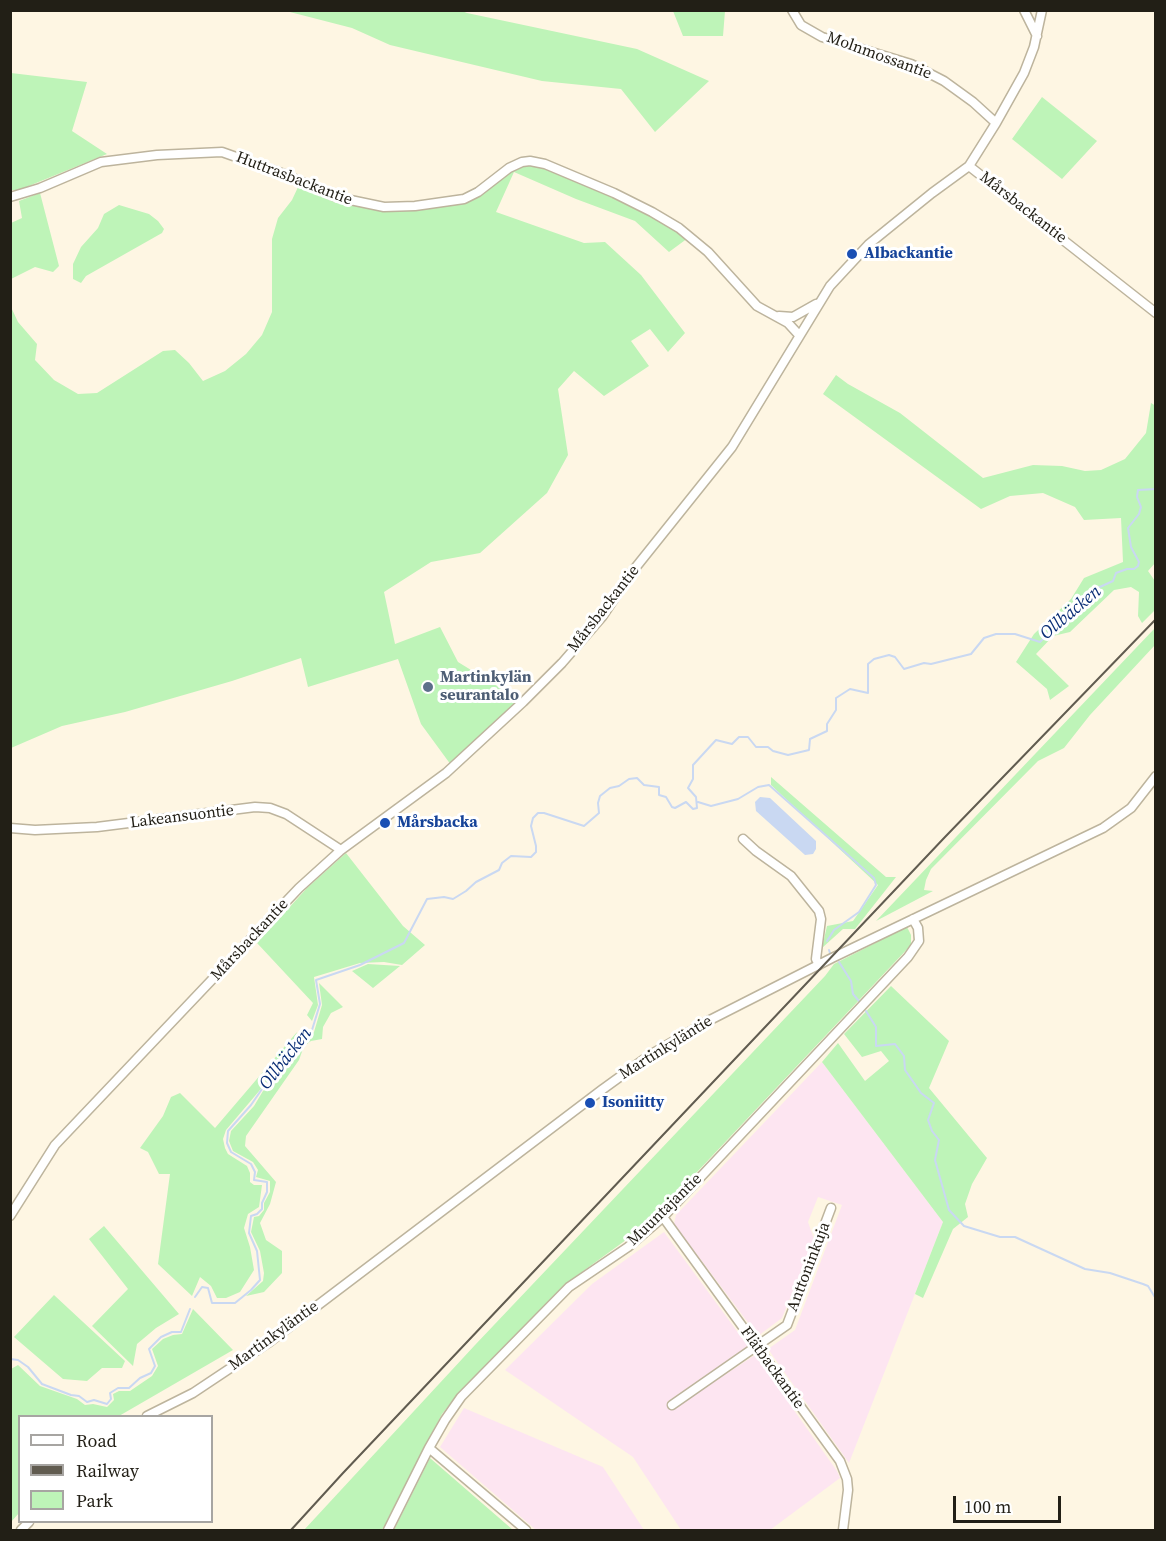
<!DOCTYPE html>
<html>
<head>
<meta charset="utf-8">
<style>
	body { margin:0 }
	#map { position:relative; width:1166px; height:1541px; overflow:hidden; background:#fef6e3; font-family:"Source Serif 4",serif }
	canvas { display:block }
	.frame { position:absolute; inset:0; border:12px solid #221f16; pointer-events:none }
	.legend { position:absolute; left:18px; top:1415px; width:195px; height:108px; box-sizing:border-box; background:#fff; border:2px solid #a7a5a2; margin:0; padding:8px 10px; list-style:none; font-size:18px; color:#221f16 }
	.legend li { display:flex; align-items:center; gap:12px; height:30px }
	.legend b { width:30px; border:2px solid #a7a5a2 }
	.scale { position:absolute; left:953px; top:1496px; width:108px; height:27px; box-sizing:border-box; border:3px solid #221f16; border-top:0; padding-left:8px; font-size:18px; line-height:21px; white-space:nowrap; color:#221f16; -webkit-text-stroke:4px #fff; paint-order:stroke }
</style>
</head>
<body>
<div id="map">
<canvas width="1166" height="1541"></canvas>
<div class="frame"></div>
<ul class="legend">
<li><b style="height:8px;background:#fff"></b>Road</li>
<li><b style="height:8px;background:#615c50"></b>Railway</li>
<li><b style="height:16px;background:#bef4b8"></b>Park</li>
</ul>
<div class="scale">100 m</div>
</div>
<script>
const ctx = document.querySelector('canvas').getContext('2d');
ctx.lineJoin = 'round';
function fill(path, color) {
  ctx.fillStyle = color;
  ctx.fill(path, 'evenodd');
}
function toPath(rows) {
  const path = new Path2D();
  for (const r of rows) {
    path.moveTo(r[0], r[1]);
    for (let i = 2; i < r.length; i += 2) path.lineTo(r[i], r[i + 1]);
  }
  return path;
}
function trace(path, color, width, dash) {
  ctx.strokeStyle = color;
  ctx.lineWidth = width;
  ctx.lineCap = dash ? 'butt' : 'round';
  ctx.setLineDash(dash || []);
  ctx.stroke(path);
}
function write(font, color, halo, rows, align = 'center') {
  ctx.font = font + ' "Source Serif 4",serif';
  ctx.lineWidth = 6;
  ctx.setLineDash([]);
  ctx.textBaseline = 'middle';
  ctx.strokeStyle = halo;
  ctx.fillStyle = color;
  for (const [text, x, y, turn = 0] of rows) {
    ctx.save();
    ctx.translate(x, y);
    ctx.rotate((+turn || 0) * Math.PI / 180);
    ctx.textAlign = isNaN(turn) ? turn : align;
    if (halo) ctx.strokeText(text, 0, 0);
    ctx.fillText(text, 0, 0);
    ctx.restore();
  }
}
fill(toPath([
	[822,1062,943,1222,849,1463,768,1349,795,1330,842,1205,818,1197,808,1222,814,1239,782,1318,758,1336,674,1224,676,1215],
	[664,1232,748,1346,667,1402,673,1409,755,1355,837,1471,840,1478,770,1530,681,1530,633,1457,505,1370,592,1284],
	[464,1408,603,1467,644,1530,536,1530,440,1447]
]), '#fde5f1');
fill(toPath([
	[286,11,462,11,467,13,637,49,709,81,655,132,621,89,542,81,390,45,352,28],
	[673,11,725,11,723,36,683,36],
	[11,73,87,82,72,131,107,154,19,190,11,190],
	[1042,97,1097,141,1062,179,1012,139],
	[530,164,548,168,613,196,651,215,688,238,669,252,635,221,576,199,514,172,496,212,584,243,605,242,641,275,685,333,668,352,650,329,631,341,649,366,604,396,574,371,558,389,568,455,547,493,480,553,431,562,384,592,395,644,440,627,458,662,515,697,517,704,451,765,421,724,398,659,308,687,301,658,232,681,125,712,62,726,11,748,10,305,18,322,37,344,35,360,54,380,78,394,97,393,163,351,175,350,189,363,203,381,225,371,246,354,262,335,272,312,272,239,278,218,292,200,299,185,348,203,447,205,509,170,522,165],
	[40,193,59,266,53,272,35,267,11,279,11,223,22,218,19,201],
	[119,205,149,214,158,221,164,229,162,233,86,276,81,283,73,279,73,264,81,247,98,228,104,214],
	[836,375,848,384,900,413,983,478,1033,465,1062,466,1085,471,1101,470,1125,459,1146,433,1151,403,1156,406,1156,562,1148,571,1155,581,1155,610,1142,623,1138,616,1139,592,1131,587,1114,590,1070,632,1053,636,1036,654,1069,686,1050,700,1047,689,1016,662,1034,634,1071,599,1084,578,1123,562,1121,518,1084,520,1075,507,1043,493,1010,496,981,509,823,394],
	[1155,628,1155,645,1090,715,1064,748,1038,761,931,869,926,880,924,890,933,891,876,921],
	[771,777,886,877,896,877,855,929,843,929,822,948,827,926,853,921,878,885,771,785],
	[346,853,403,926,425,945,402,965,384,962,360,963,314,977,318,1005,312,1021,307,1015,313,1003,257,943,307,888],
	[907,927,911,935,911,945,648,1224,564,1285,461,1390,442,1414,382,1530,304,1530,475,1345,825,976,834,964],
	[368,964,400,966,373,988,352,971],
	[319,983,343,1007,331,1013,323,1027,322,1039,311,1041,304,1046,299,1060,246,1136,245,1146,276,1182,270,1204,260,1223,266,1240,282,1251,282,1273,264,1292,246,1296,263,1281,264,1273,260,1251,251,1232,254,1217,259,1216,264,1210,264,1203,270,1192,270,1181,256,1177,258,1170,253,1162,233,1151,229,1141,231,1131,254,1106,263,1091,293,1062,298,1048,306,1038,314,1032,322,1005],
	[891,986,949,1041,929,1088,987,1158,972,1184,965,1204,968,1217,953,1229,923,1298,915,1294,943,1222,822,1062,838,1043,865,1081,889,1061,881,1051,862,1057,844,1034],
	[297,1032,288,1057,226,1130,223,1139,225,1148,228,1154,247,1166,250,1173,250,1182,254,1185,262,1185,259,1207,248,1214,244,1228,250,1247,254,1270,240,1292,226,1298,217,1298,211,1286,200,1277,192,1296,158,1264,170,1174,159,1174,148,1152,140,1148,163,1116,171,1097,180,1093,215,1128],
	[104,1226,179,1314,156,1328,137,1344,133,1366,92,1326,128,1289,89,1239],
	[54,1295,125,1361,122,1368,102,1368,87,1381,63,1379,14,1337],
	[193,1309,233,1350,119,1416,20,1416,19,1513,11,1522,11,1369,18,1365,40,1386,77,1399,85,1405,93,1404,107,1407,114,1400,113,1394,119,1391,130,1391,152,1376,158,1366,152,1349,163,1339,173,1335,182,1334],
	[430,1458,513,1530,394,1530]
]), '#bef4b8');
fill(toPath([
	[760,797,770,798,816,841,816,849,813,854,805,855,756,811,755,802]
]), '#c9d8f2');
trace(toPath([
	[698,802,711,806,738,799,758,787,769,785,874,878,876,885,859,912,834,930,827,941],
	[829,950,830,953],
	[839,962,851,981,853,994,859,1001],
	[866,1011,876,1027,876,1046,895,1044,904,1056,905,1070,921,1093,934,1103,928,1120,932,1131,939,1140,935,1160,949,1210,964,1226,1000,1237,1015,1237,1085,1269,1110,1273,1143,1284,1148,1286,1156,1299],
	[195,1297,202,1287,208,1288,212,1303,235,1303,251,1290,260,1280,257,1251,249,1233,251,1216,257,1214,262,1209,262,1203,267,1192,267,1182,254,1180,255,1172,251,1164,231,1152,227,1143,228,1131,251,1105,262,1089,291,1059,296,1047,304,1036,312,1030,320,1004,316,980,360,965,404,943,427,899,444,897,453,899,466,891,476,882,499,870,502,863,511,856,531,857,536,852,536,846,531,826,533,818,538,813,544,813,584,826,599,813,598,803,600,796,610,788,619,786,629,779,637,778,644,785,659,787,659,795,666,797,672,807,675,808,686,802,693,809,697,808,696,797,688,788,693,779,693,765,716,740,732,744,739,737,748,737,756,747,768,747,773,751,788,755,809,750,810,739,827,731,827,724,836,710,836,698,850,689,868,693,868,664,874,659,889,655,895,657,904,669,924,663,931,664,971,654,984,638,996,634,1015,634,1040,642,1062,618,1083,606,1086,597,1091,591,1113,581,1116,573,1127,569,1134,569,1138,566,1139,562,1131,547,1128,528,1139,514,1141,507,1137,497,1138,490,1156,489],
	[10,1359,18,1360,28,1367,42,1384,71,1395,79,1396,87,1402,94,1400,107,1404,111,1399,110,1393,118,1388,129,1388,140,1378,151,1373,155,1366,149,1349,161,1337,172,1332,181,1332,190,1309]
]), '#c9d8f2', 2);
const minor = toPath([
	[792,10,801,25,822,37,911,64,944,81,973,102,996,123],
	[1024,10,1037,36],
	[969,166,996,123,1024,73,1034,47,1042,10],
	[10,197,40,188,101,162,157,155,222,152,284,174,336,197,384,207,415,206,464,199,478,192,509,168,522,162,530,161,545,164,614,193,652,212,679,228,708,252,757,306,788,323,799,335],
	[779,316,793,317,816,304],
	[10,828,35,830,97,827,255,807,270,808,286,814,341,850],
	[743,839,756,851,791,876,819,911,821,919,816,959,819,965],
	[10,1216,55,1145,299,888,341,850,446,773,523,702,562,663,602,617,632,572,732,447,830,286,869,244,932,193,969,166,1156,313],
	[663,1217,840,1461,847,1479,848,1490,843,1530],
	[672,1405,787,1325,831,1208],
	[147,1416,193,1393,268,1343,603,1089,650,1055,708,1021,832,958,1103,828,1131,808,1156,776],
	[429,1448,526,1530],
	[21,1530,29,1522],
	[388,1530,429,1448,445,1420,461,1397,569,1287,628,1247,663,1217,908,957,919,941,918,928,913,919]
]);
trace(minor, '#bdb49d', 11);
trace(minor, '#fff', 8);
trace(toPath([
	[291,1530,343,1473,945,837,1156,619]
]), '#615c50', 2);
for (const [x, y, r, color] of [
	[852,254,6,"#1a4fb4"],
	[428,687,6,"#5c6f8a"],
	[385,823,6,"#1a4fb4"],
	[590,1103,6,"#1a4fb4"]
]) {
  const dot = new Path2D();
  dot.arc(x, y, r, 0, 2 * Math.PI);
  ctx.fillStyle = color;
  ctx.fill(dot);
  trace(dot, '#fff', 2);
}
write('16px', '#221f16', '#fff', [
	["Molnmossantie",879,56,20],
	["Huttrasbackantie",294,179,21],
	["Mårsbackantie",1023,208,38],
	["Mårsbackantie",604,609,-52],
	["Lakeansuontie",182,817,-7],
	["Mårsbackantie",250,940,-47],
	["Martinkyläntie",666,1048,-32],
	["Muuntajantie",665,1210,-44],
	["Anttoninkuja",809,1267,-69],
	["Martinkyläntie",274,1336,-36],
	["Flätbackantie",772,1368,54]
]);
write('bold 16px', '#164399', '#fff', [
	["Albackantie",864,254],
	["Mårsbacka",397,823],
	["Isoniitty",602,1103]
], 'left');
write('bold 16px', '#4e5e75', '#fff', [
	["Martinkylän",440,678],
	["seurantalo",440,696]
], 'left');
write('italic 18px', '#092d75', '#fff', [
	["Ollbäcken",1071,613,-40],
	["Ollbäcken",286,1059,-52]
]);
</script>
</body>
</html>
